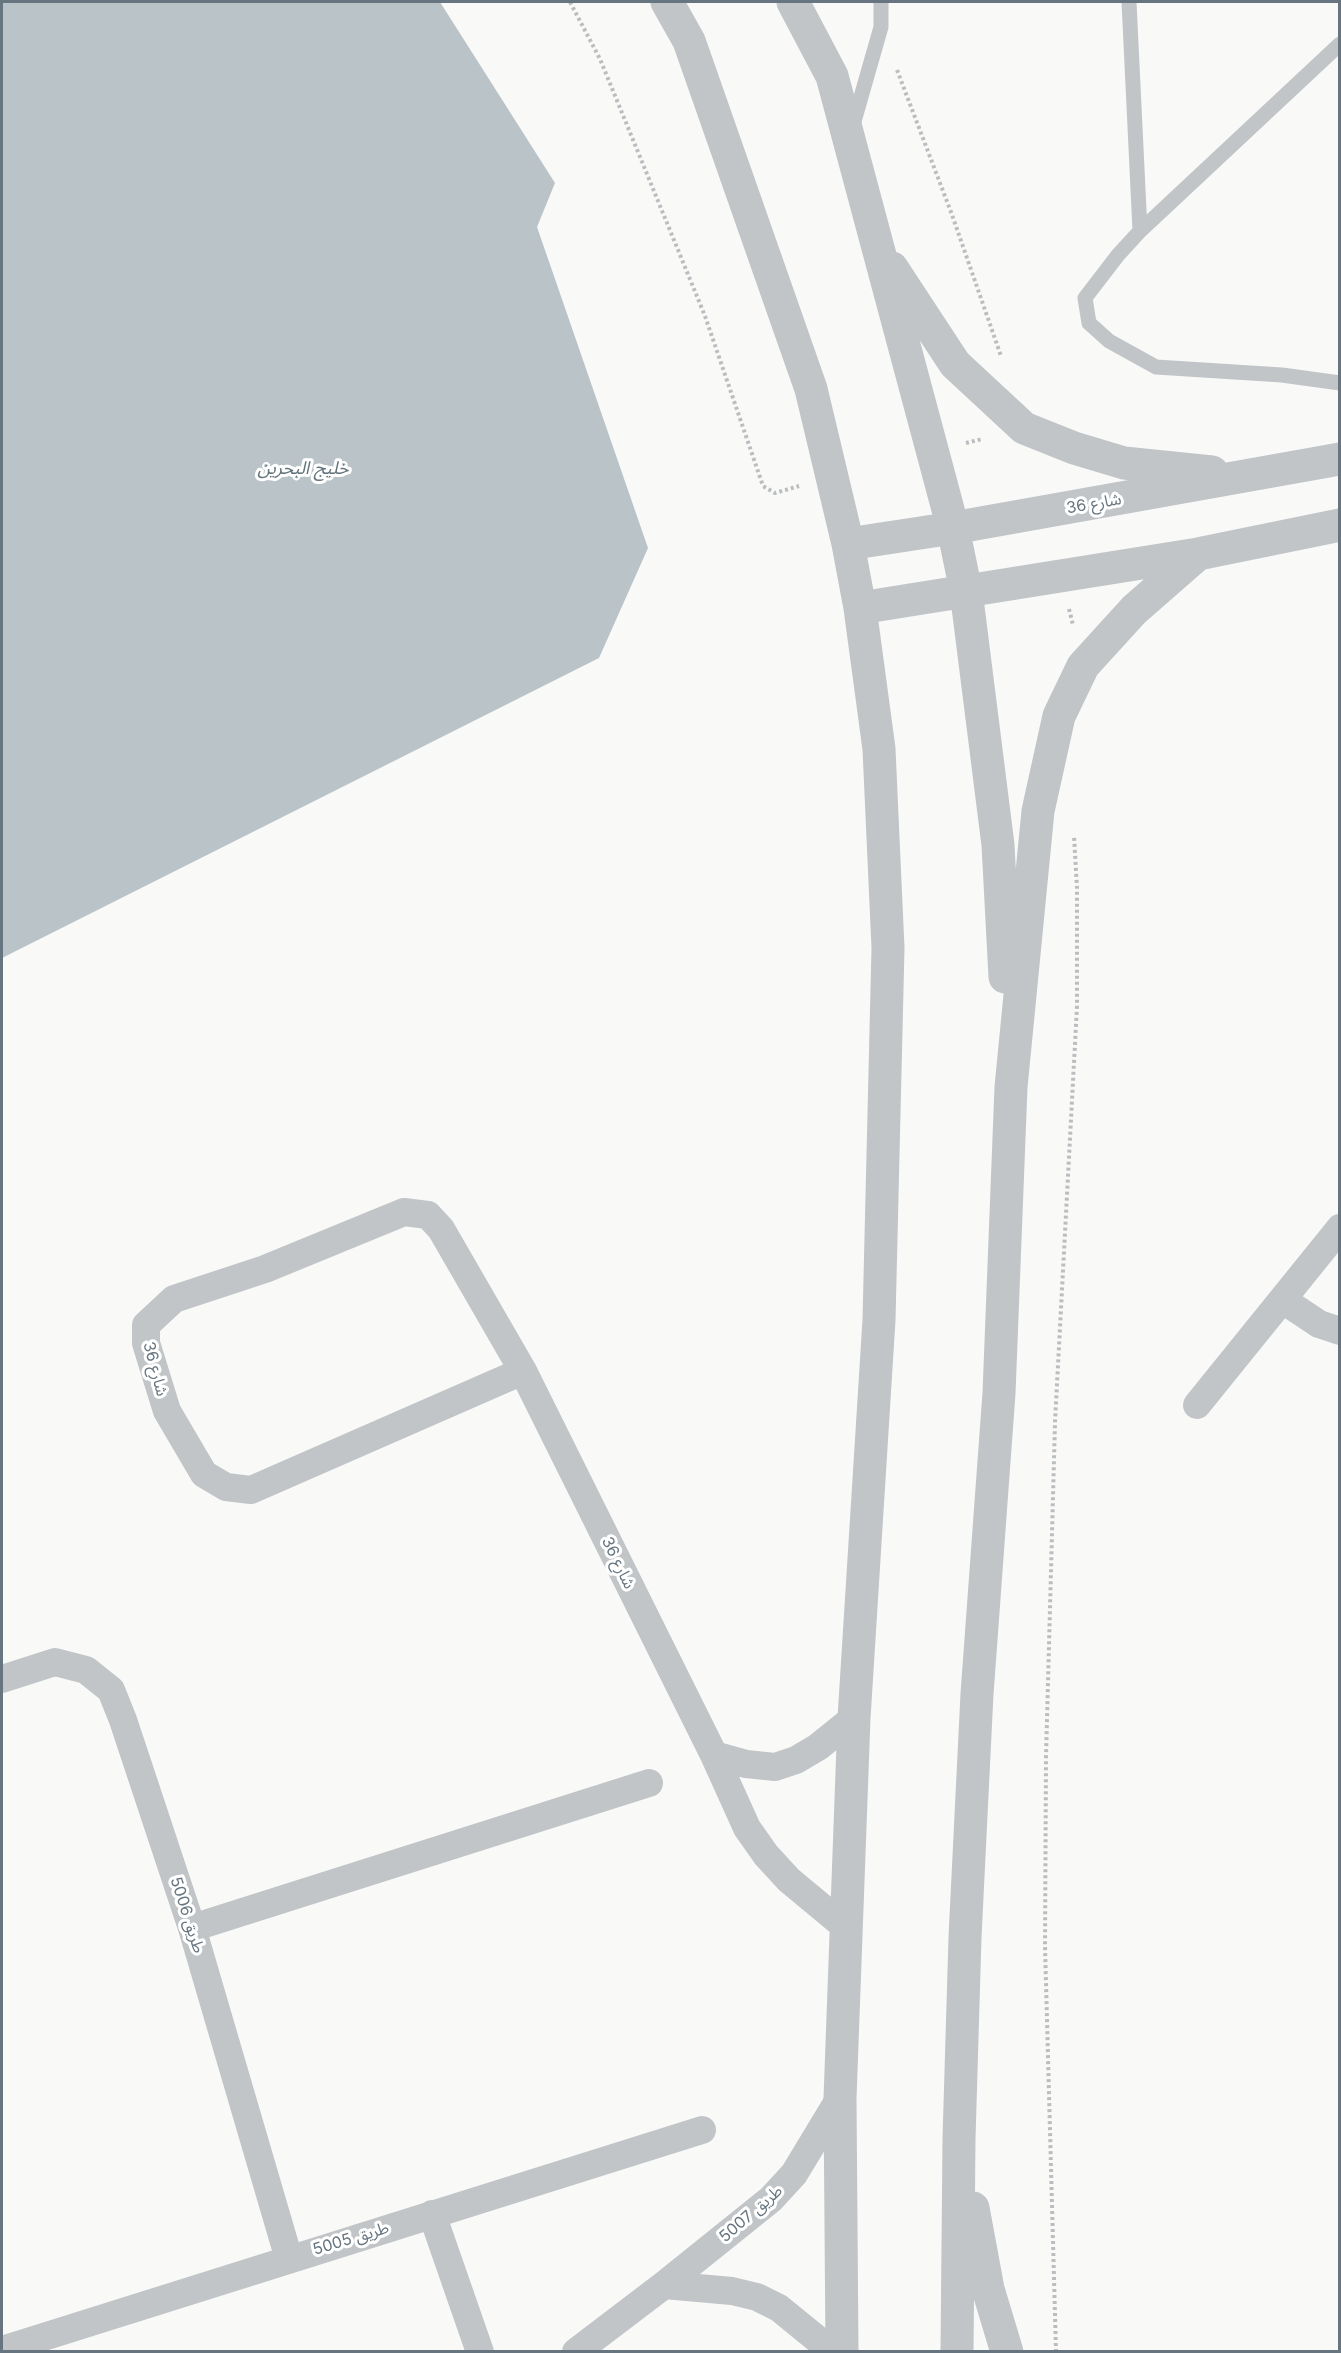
<!DOCTYPE html>
<html>
<head>
<meta charset="utf-8">
<style>
	body { margin:0 }
	#map { position:relative; width:1341px; height:2353px; overflow:hidden; background:#f9f9f7; font-family:Inter,sans-serif }
	canvas { display:block }
	.frame { position:absolute; inset:0; border:3px solid #66757f; pointer-events:none }
</style>
</head>
<body>
<div id="map">
<canvas width="1341" height="2353"></canvas>
<div class="frame"></div>
</div>
<script>
const ctx = document.querySelector('canvas').getContext('2d');
ctx.lineJoin = 'round';
function fill(path, color) {
  ctx.fillStyle = color;
  ctx.fill(path, 'evenodd');
}
function toPath(rows) {
  const path = new Path2D();
  for (const r of rows) {
    path.moveTo(r[0], r[1]);
    for (let i = 2; i < r.length; i += 2) path.lineTo(r[i], r[i + 1]);
  }
  return path;
}
function trace(path, color, width, dash) {
  ctx.strokeStyle = color;
  ctx.lineWidth = width;
  ctx.lineCap = dash ? 'butt' : 'round';
  ctx.setLineDash(dash || []);
  ctx.stroke(path);
}
function write(font, color, halo, rows, align = 'center') {
  ctx.font = font + ' Inter,"Noto Sans Arabic",sans-serif';
  ctx.lineWidth = 6;
  ctx.setLineDash([]);
  ctx.textBaseline = 'middle';
  ctx.strokeStyle = halo;
  ctx.fillStyle = color;
  for (const [text, x, y, turn = 0] of rows) {
    ctx.save();
    ctx.translate(x, y);
    ctx.rotate((+turn || 0) * Math.PI / 180);
    ctx.textAlign = isNaN(turn) ? turn : align;
    if (halo) ctx.strokeText(text, 0, 0);
    ctx.fillText(text, 0, 0);
    ctx.restore();
  }
}
fill(toPath([
	[2,2,440,2,555,183,537,227,648,548,599,658,2,958]
]), '#bac4c8');
trace(toPath([
	[570,2,600,59,705,316,763,486,775,493,799,486],
	[897,70,951,212,1001,356],
	[966,443,982,439],
	[1069,609,1073,625],
	[1056,2352,1045,1946,1046,1757,1055,1422,1077,1006,1077,888,1074,836]
]), '#bbbec0', 4, [3, 3]);
trace(toPath([
	[1129,2,1140,231],
	[1340,44,1140,231,1118,255,1085,298,1089,323,1109,341,1156,367,1282,375,1340,383],
	[853,125,881,27,881,2]
]), '#c1c5c8', 15);
trace(toPath([
	[1283,1300,1319,1324,1340,1331],
	[523,1371,251,1490,226,1487,204,1474,167,1411,146,1343,146,1325,174,1299,265,1269,404,1212,428,1215,441,1229,523,1371,714,1755,747,1828,766,1855,789,1880,848,1929],
	[1197,1405,1340,1228],
	[2,1679,55,1662,86,1670,111,1690,123,1720,192,1928,289,2259],
	[714,1755,746,1764,775,1767,796,1760,818,1747,854,1718],
	[192,1928,649,1783],
	[432,2214,480,2352],
	[664,2285,732,2291,757,2297,779,2308,833,2352],
	[2,2350,702,2130],
	[576,2352,664,2285,771,2199,794,2174,840,2098]
]), '#c1c5c8', 28);
trace(toPath([
	[667,2,689,41,811,389,848,544,860,608,879,749,888,948,879,1320,854,1718,840,2098,842,2352],
	[793,2,832,76,953,528,966,591,998,845,1005,977],
	[892,268,955,364,1024,428,1074,448,1124,463,1212,472],
	[848,544,953,528,1340,459],
	[860,608,1198,554,1340,525],
	[973,2208,988,2289,1007,2352],
	[957,2352,959,2139,965,1937,977,1694,999,1393,1011,1087,1038,811,1059,716,1083,666,1134,610,1198,554]
]), '#c1c5c8', 33);
write('16px', '#66757f', '#fff', [
	["شارع 36",1094,504,-10],
	["شارع 36",155,1369,75],
	["شارع 36",618,1563,64],
	["طريق 5006",187,1915,72],
	["طريق 5007",751,2214,-41],
	["طريق 5005",351,2239,-17]
]);
write('italic 18px', '#627379', '#fff', [
	["خليج البحرين",303,469]
]);
</script>
</body>
</html>
